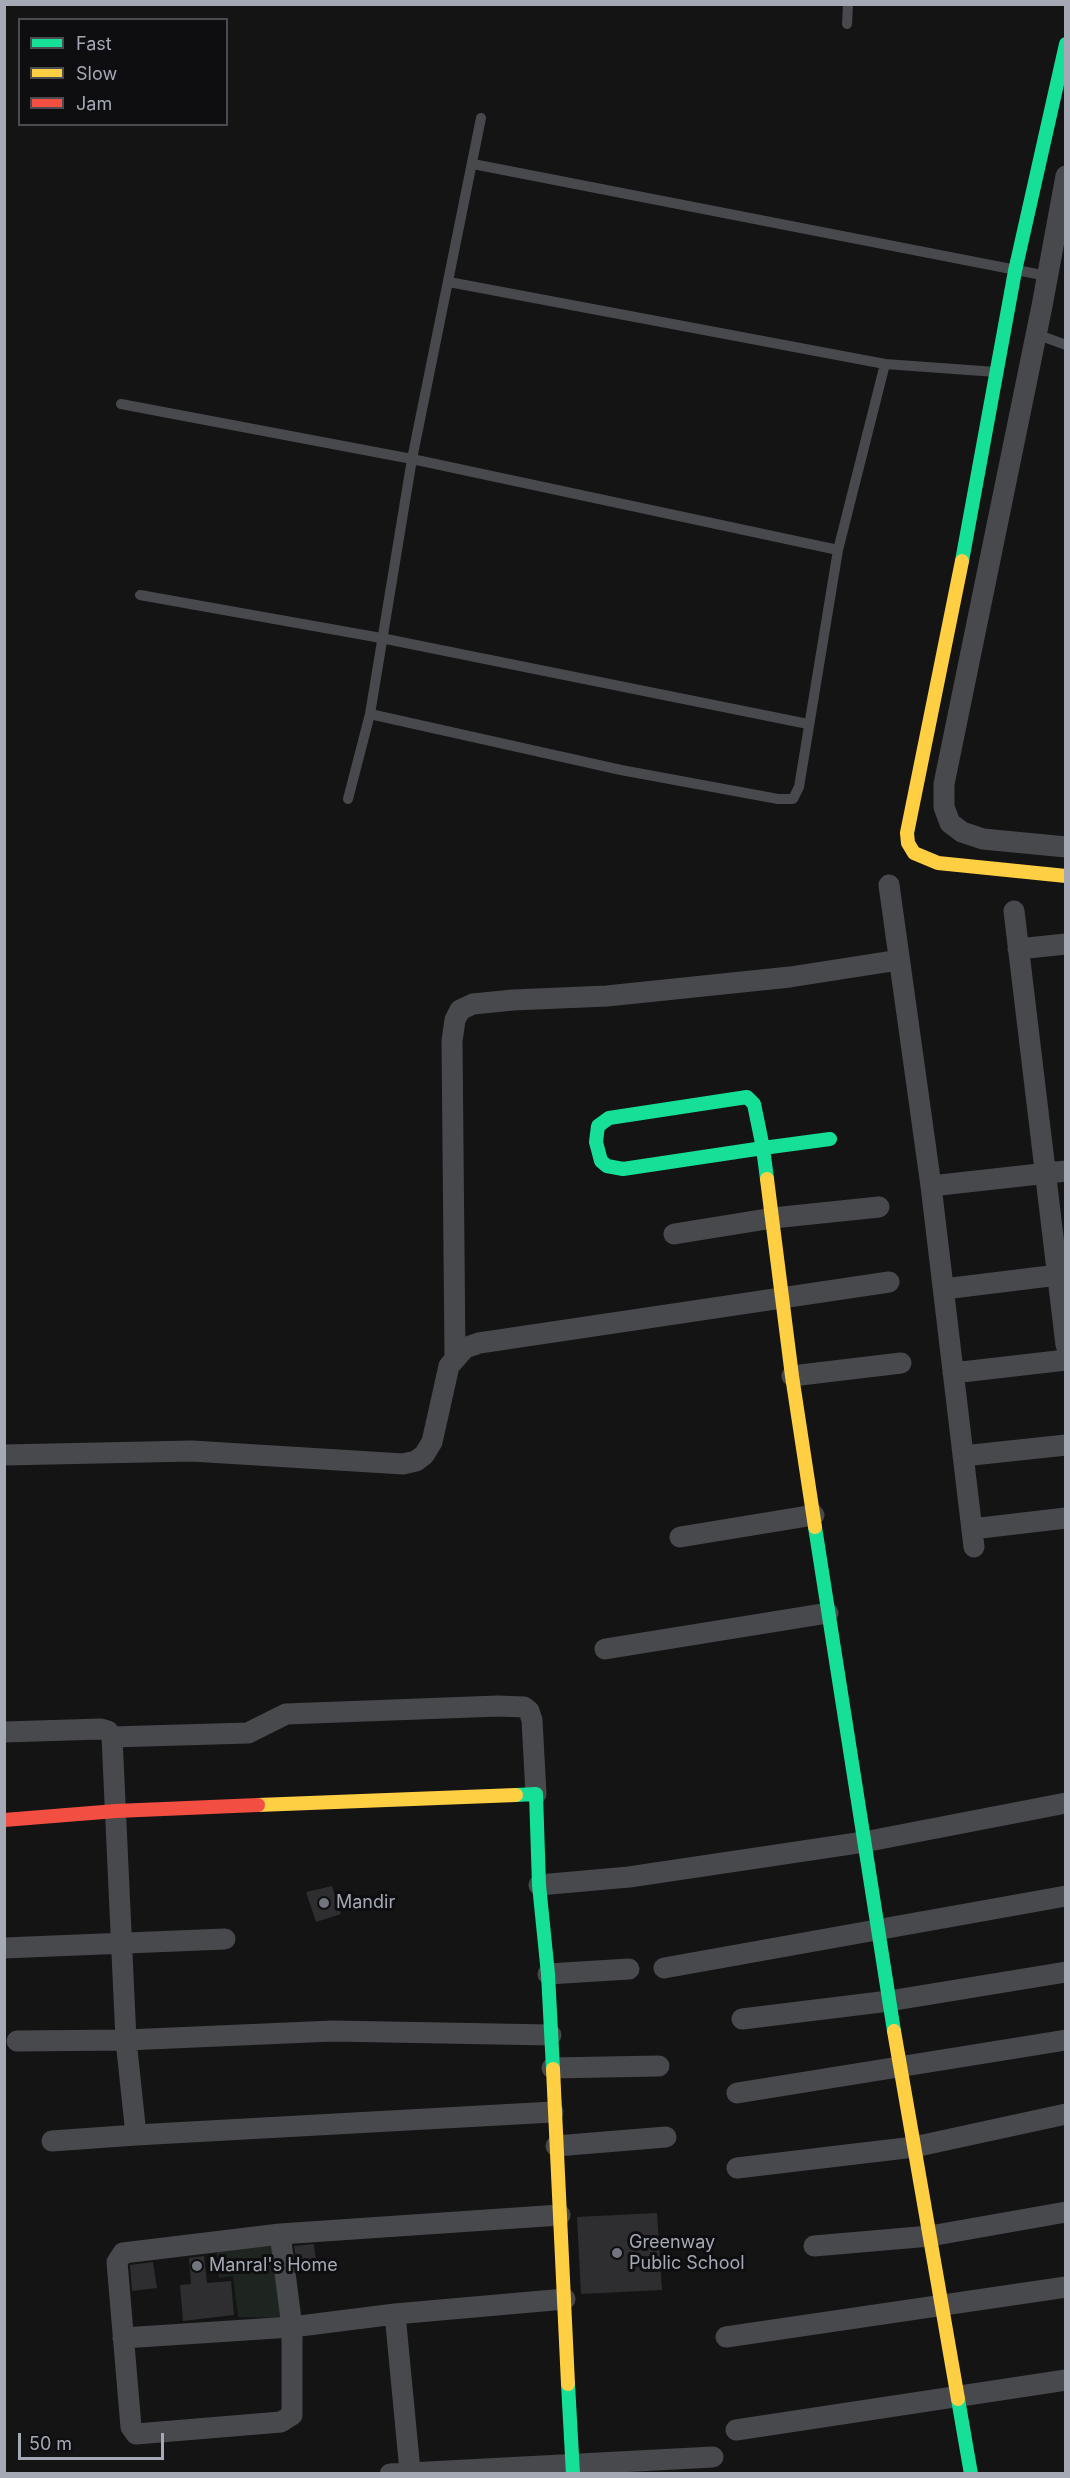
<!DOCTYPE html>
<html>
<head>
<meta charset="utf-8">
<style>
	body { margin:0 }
	#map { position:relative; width:1070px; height:2478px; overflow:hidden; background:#141414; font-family:Inter,sans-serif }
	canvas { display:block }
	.frame { position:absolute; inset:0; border:6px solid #a5a9b5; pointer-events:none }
	.legend { position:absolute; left:18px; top:18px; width:210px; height:108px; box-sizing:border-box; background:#0e0e10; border:2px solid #4a4c52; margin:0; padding:8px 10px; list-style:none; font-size:18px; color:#a5a9b5 }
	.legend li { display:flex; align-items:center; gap:12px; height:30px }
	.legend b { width:30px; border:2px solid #4a4c52 }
	.scale { position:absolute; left:18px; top:2433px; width:146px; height:27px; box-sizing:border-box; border:3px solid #a5a9b5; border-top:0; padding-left:8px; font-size:18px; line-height:21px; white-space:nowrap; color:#a5a9b5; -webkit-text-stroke:4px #0e0e10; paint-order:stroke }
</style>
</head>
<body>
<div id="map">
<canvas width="1070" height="2478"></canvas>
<div class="frame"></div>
<ul class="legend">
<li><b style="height:8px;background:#16e098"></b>Fast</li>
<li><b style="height:8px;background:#ffcf43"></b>Slow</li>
<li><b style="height:8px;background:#f24e42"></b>Jam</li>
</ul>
<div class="scale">50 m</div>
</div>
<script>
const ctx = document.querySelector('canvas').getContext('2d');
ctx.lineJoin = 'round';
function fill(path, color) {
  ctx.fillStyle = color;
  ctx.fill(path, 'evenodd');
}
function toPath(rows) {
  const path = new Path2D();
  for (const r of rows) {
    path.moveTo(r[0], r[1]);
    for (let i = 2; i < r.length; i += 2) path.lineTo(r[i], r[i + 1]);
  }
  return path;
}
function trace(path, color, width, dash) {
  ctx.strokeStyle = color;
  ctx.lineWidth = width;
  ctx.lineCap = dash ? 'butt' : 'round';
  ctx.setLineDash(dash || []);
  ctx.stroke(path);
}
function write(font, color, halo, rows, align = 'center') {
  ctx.font = font + ' Inter,sans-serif';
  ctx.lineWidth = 6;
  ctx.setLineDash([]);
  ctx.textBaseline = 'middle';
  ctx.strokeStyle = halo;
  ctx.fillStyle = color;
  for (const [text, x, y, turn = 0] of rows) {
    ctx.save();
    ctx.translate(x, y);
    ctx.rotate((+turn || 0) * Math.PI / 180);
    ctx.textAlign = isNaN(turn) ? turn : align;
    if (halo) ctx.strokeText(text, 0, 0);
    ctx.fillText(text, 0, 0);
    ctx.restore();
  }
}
fill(toPath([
	[275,2237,284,2318,238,2317,233,2276,219,2278,216,2247]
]), '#1e241f');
fill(toPath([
	[332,1886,341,1914,316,1922,306,1892],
	[657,2213,662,2290,581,2294,577,2217],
	[314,2244,317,2269,298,2271,294,2246],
	[204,2256,207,2283,231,2281,234,2315,183,2321,180,2285,191,2284,189,2258],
	[153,2262,157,2288,132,2291,130,2265]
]), '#2e2e30');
trace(toPath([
	[847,24,848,4],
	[473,164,1047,276],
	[449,282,885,364,996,372],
	[1036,334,1066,345],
	[121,404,412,459,838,550],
	[140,595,381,638,808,724],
	[370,714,621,770,778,799,793,799,799,787,838,550,885,364],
	[348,799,370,714,412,459,481,118]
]), '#48494d', 10);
trace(toPath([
	[1066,176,1042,306,944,784,944,807,950,823,962,832,983,839,1066,847],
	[889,885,931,1186,1066,1171],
	[1014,911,1066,1345],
	[1018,949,1066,944],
	[931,1186,974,1547],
	[674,1234,773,1218,879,1207],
	[944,1289,1066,1274],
	[455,1356,452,1041,455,1020,460,1010,473,1004,513,1000,607,996,790,977,899,960],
	[953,1373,1066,1360],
	[792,1376,901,1363],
	[4,1455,192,1451,403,1464,416,1461,424,1455,432,1442,449,1366,465,1348,479,1343,889,1282],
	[963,1456,1066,1445],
	[972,1529,1066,1518],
	[680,1537,814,1515],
	[605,1649,828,1613],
	[4,1732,101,1729,108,1731,112,1737,126,2040,136,2135,553,2112],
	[112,1737,248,1733,286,1714,498,1706,524,1707,529,1711,532,1720,536,1794],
	[539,1885,629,1877,864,1842,1066,1803],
	[4,1948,225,1939],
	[664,1968,1066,1896],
	[548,1974,629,1969],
	[742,2019,889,2001,1066,1972],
	[17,2041,126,2040,333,2031,551,2035],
	[552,2068,659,2066],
	[737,2093,1066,2040],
	[52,2141,136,2135],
	[556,2146,666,2137],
	[737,2168,914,2147,1066,2114],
	[280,2234,292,2327,292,2415,281,2422,136,2434,131,2427,117,2262,123,2253,280,2234,560,2215],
	[814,2246,930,2236,1066,2212],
	[395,2314,410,2471],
	[726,2337,1066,2287],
	[123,2338,292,2327,395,2314,565,2299],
	[736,2430,1066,2380],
	[390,2474,713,2457]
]), '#48494d', 21);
trace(toPath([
	[962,561,1015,271,1066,44],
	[767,1179,763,1148,754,1104,747,1097,609,1118,598,1126,596,1142,601,1161,607,1166,623,1169,763,1148,830,1139],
	[815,1527,894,2031],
	[516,1795,536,1794,539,1885,548,1974,553,2069],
	[568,2384,573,2474],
	[958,2399,971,2474]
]), '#16e098', 14);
trace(toPath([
	[962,561,907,833,908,843,914,853,938,863,1066,876],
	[767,1179,792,1376,815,1527],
	[258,1805,516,1795],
	[894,2031,958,2399],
	[553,2069,568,2384]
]), '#ffcf43', 14);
trace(toPath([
	[4,1820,116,1811,258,1805]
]), '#f24e42', 14);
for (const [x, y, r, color] of [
	[324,1903,6,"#72757d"],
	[617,2253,6,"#72757d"],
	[197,2266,6,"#72757d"]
]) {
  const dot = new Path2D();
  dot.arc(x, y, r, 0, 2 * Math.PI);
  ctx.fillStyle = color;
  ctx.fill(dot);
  trace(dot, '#0e0e10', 2);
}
write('18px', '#a5a9b5', '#0e0e10', [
	["Mandir",336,1903],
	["Greenway",629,2243],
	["Public School",629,2264],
	["Manral's Home",209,2266]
], 'left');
</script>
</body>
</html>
